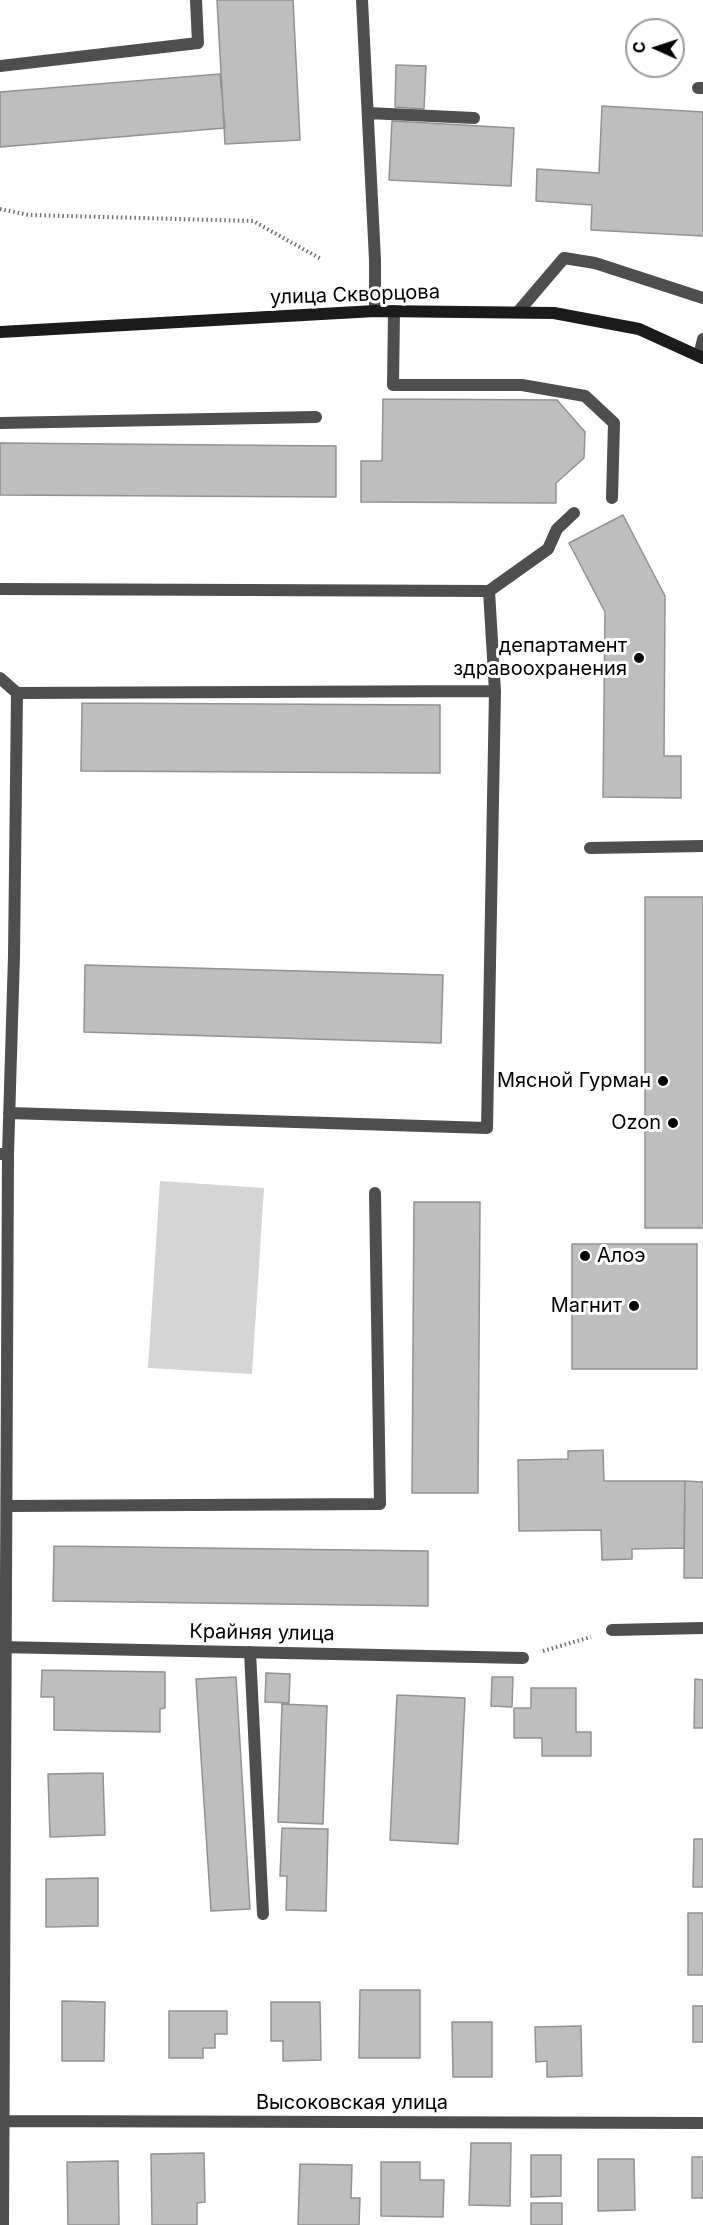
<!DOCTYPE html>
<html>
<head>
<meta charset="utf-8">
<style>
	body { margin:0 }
	#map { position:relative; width:703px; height:2225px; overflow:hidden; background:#fff; font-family:Inter,sans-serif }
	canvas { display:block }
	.north { position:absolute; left:625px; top:18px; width:60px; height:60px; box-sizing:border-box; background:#fff; border:2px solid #999; border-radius:50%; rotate:273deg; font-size:16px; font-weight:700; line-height:24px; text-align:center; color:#000 }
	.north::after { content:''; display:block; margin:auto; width:21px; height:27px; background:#000; clip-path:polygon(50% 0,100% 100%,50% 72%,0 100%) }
</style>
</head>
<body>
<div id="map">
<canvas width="703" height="2225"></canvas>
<div class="north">С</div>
</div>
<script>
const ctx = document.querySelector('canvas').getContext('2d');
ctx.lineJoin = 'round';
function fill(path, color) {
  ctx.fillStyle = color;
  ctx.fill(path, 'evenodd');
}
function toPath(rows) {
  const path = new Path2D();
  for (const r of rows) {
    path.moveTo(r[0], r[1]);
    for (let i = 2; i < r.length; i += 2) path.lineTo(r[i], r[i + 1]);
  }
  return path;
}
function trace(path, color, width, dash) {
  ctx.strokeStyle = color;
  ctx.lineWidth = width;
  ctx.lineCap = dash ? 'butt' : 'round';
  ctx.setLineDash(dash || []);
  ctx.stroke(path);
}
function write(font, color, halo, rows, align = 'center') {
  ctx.font = font + ' Inter,sans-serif';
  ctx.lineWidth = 6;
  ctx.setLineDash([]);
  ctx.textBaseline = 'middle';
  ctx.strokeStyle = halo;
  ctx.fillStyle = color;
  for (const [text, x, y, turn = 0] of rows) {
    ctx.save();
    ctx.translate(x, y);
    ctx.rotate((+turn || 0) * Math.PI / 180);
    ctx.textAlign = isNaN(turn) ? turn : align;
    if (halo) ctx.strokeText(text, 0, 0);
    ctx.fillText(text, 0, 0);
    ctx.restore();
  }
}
fill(toPath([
	[160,1181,264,1188,252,1374,148,1368]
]), '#d5d5d5');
const building = toPath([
	[217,0,293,0,300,140,225,144,217,0],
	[396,65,426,66,424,109,395,107,396,65],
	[220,74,225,128,0,147,0,92,220,74],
	[602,106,703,112,703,236,591,230,592,205,536,201,537,169,599,173,602,106],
	[392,121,514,128,511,186,389,180,392,121],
	[383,399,557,400,585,432,584,458,556,483,556,503,361,502,361,461,382,461,383,399],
	[0,443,336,446,336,497,0,495,0,443],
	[623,515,665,596,664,756,681,756,681,798,603,797,605,612,569,543,623,515],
	[82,703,440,705,440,773,81,771,82,703],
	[645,897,703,897,703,1228,645,1228,645,897],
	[85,965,443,975,441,1043,84,1032,85,965],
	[414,1202,480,1202,478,1493,412,1493,414,1202],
	[572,1244,697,1244,697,1369,572,1369,572,1244],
	[603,1450,604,1481,685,1481,684,1548,632,1549,632,1559,602,1560,601,1530,519,1531,518,1460,568,1459,568,1451,603,1450],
	[685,1481,703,1482,703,1578,684,1578,685,1481],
	[54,1546,428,1551,428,1606,53,1601,54,1546],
	[42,1670,165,1672,165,1708,160,1709,160,1732,54,1730,54,1697,41,1697,42,1670],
	[266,1673,290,1674,289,1703,265,1702,266,1673],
	[236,1677,250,1909,211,1911,196,1679,236,1677],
	[492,1677,513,1677,512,1707,491,1706,492,1677],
	[695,1679,703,1680,703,1728,694,1728,695,1679],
	[531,1688,576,1688,576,1732,591,1732,591,1756,542,1756,542,1738,514,1738,514,1708,531,1708,531,1688],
	[397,1695,465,1698,458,1844,390,1840,397,1695],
	[282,1704,327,1706,323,1824,278,1822,282,1704],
	[103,1773,105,1835,50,1837,48,1774,103,1773],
	[282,1828,328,1829,326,1911,286,1910,287,1876,280,1876,282,1828],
	[694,1839,703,1839,703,1887,693,1887,694,1839],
	[98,1878,98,1926,46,1927,46,1879,98,1878],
	[688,1913,703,1913,703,1975,688,1975,688,1913],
	[360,1990,420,1990,420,2058,359,2058,360,1990],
	[62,2001,105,2002,104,2061,62,2061,62,2001],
	[271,2002,320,2002,321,2060,283,2061,283,2041,271,2041,271,2002],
	[693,2006,703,2006,703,2042,693,2042,693,2006],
	[169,2011,227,2011,227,2034,215,2034,215,2048,203,2048,203,2058,169,2058,169,2011],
	[452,2022,492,2022,492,2077,453,2077,452,2022],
	[581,2026,582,2076,547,2077,547,2061,536,2062,535,2027,581,2026],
	[471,2143,511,2143,510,2206,469,2205,471,2143],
	[204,2153,205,2202,197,2203,197,2225,152,2225,151,2154,204,2153],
	[531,2155,561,2155,561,2196,531,2197,531,2155],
	[692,2157,703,2157,703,2198,692,2198,692,2157],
	[598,2159,634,2159,635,2210,598,2211,598,2159],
	[118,2161,119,2225,68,2225,67,2162,118,2161],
	[381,2162,420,2162,420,2180,444,2180,443,2217,381,2216,381,2162],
	[300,2164,352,2165,351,2198,360,2198,359,2225,298,2225,300,2164],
	[531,2203,562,2203,562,2225,531,2225,531,2203]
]);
fill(building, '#bebebe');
trace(building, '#929292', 1.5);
trace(toPath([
	[0,209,29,215,253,221,321,259],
	[543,1651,591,1637]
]), '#707070', 4, [1.5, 3]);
trace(toPath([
	[362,0,375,260,375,311],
	[0,66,198,43,196,0],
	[698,88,703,88],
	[368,113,474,118],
	[394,311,393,385,522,385,585,396,614,423,612,498],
	[518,312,564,258,595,263,703,298],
	[699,356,703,339],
	[0,423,316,417],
	[0,589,489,591,548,549,557,529,574,513],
	[0,678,17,693,14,956,8,1154],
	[17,693,495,691,489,591],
	[590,848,703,846],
	[9,1113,487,1128,495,691],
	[7,1506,380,1504,375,1193],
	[250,1652,263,1914]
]), '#4e4e4e', 12);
trace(toPath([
	[0,1154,8,1154,3,2225],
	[612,1630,703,1628],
	[0,1647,523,1658],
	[0,2121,703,2123]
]), '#4e4e4e', 12);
trace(toPath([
	[0,332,375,311,554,313,639,329,703,358]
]), '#1b1b1b', 12);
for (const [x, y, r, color] of [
	[639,658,6,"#000"],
	[663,1081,6,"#000"],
	[673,1123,6,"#000"],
	[585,1256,6,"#000"],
	[634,1306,6,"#000"]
]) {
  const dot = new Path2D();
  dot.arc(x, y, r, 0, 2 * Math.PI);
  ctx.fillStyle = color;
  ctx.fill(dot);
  trace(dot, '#fff', 2);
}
write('20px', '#000', '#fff', [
	["улица Скворцова",355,295,-2],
	["Крайняя улица",262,1633,1],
	["Высоковская улица",352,2103]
]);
write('20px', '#000', '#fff', [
	["департамент",627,646],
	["здравоохранения",627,669],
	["Мясной Гурман",651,1081],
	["Ozon",661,1123],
	["Алоэ",597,1256,"left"],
	["Магнит",622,1306]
], 'right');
</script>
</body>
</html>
